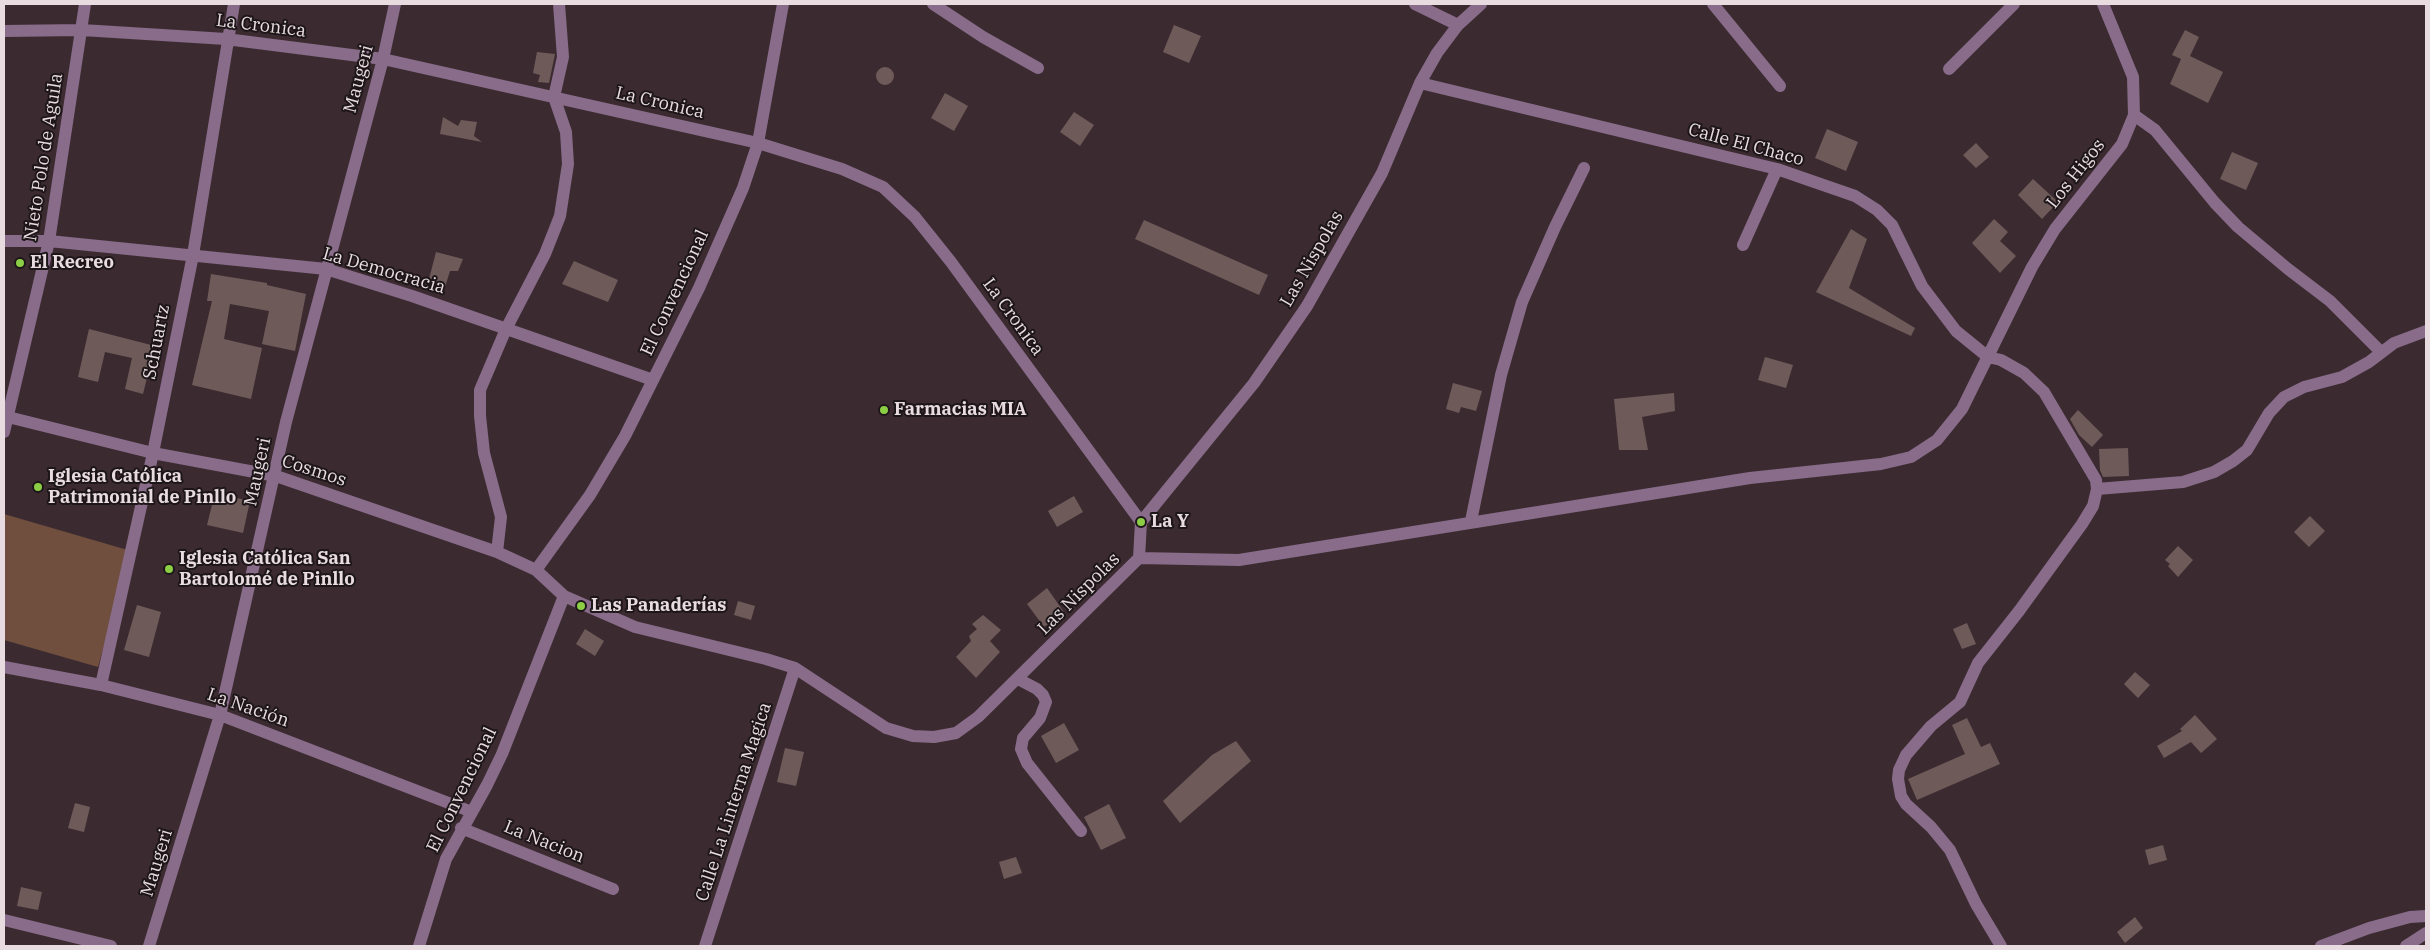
<!DOCTYPE html>
<html>
<head>
<meta charset="utf-8">
<style>
	body { margin:0 }
	#map { position:relative; width:2430px; height:950px; overflow:hidden; background:#3b2b31; font-family:"IBM Plex Serif",serif }
	canvas { display:block }
	.frame { position:absolute; inset:0; border:5px solid #e8dce0; pointer-events:none }
</style>
</head>
<body>
<div id="map">
<canvas width="2430" height="950"></canvas>
<div class="frame"></div>
</div>
<script>
const ctx = document.querySelector('canvas').getContext('2d');
ctx.lineJoin = 'round';
function fill(path, color) {
  ctx.fillStyle = color;
  ctx.fill(path, 'evenodd');
}
function toPath(rows) {
  const path = new Path2D();
  for (const r of rows) {
    if (r.length === 3) {
      path.moveTo(r[0] + r[2], r[1]);
      path.arc(r[0], r[1], r[2], 0, 2 * Math.PI);
      continue;
    }
    path.moveTo(r[0], r[1]);
    for (let i = 2; i < r.length; i += 2) path.lineTo(r[i], r[i + 1]);
  }
  return path;
}
function trace(path, color, width, dash) {
  ctx.strokeStyle = color;
  ctx.lineWidth = width;
  ctx.lineCap = dash ? 'butt' : 'round';
  ctx.setLineDash(dash || []);
  ctx.stroke(path);
}
function write(font, color, halo, rows, align = 'center') {
  ctx.font = font + ' "IBM Plex Serif",serif';
  ctx.lineWidth = 4;
  ctx.setLineDash([]);
  ctx.textBaseline = 'middle';
  ctx.strokeStyle = halo;
  ctx.fillStyle = color;
  for (const [text, x, y, turn = 0] of rows) {
    ctx.save();
    ctx.translate(x, y);
    ctx.rotate((+turn || 0) * Math.PI / 180);
    ctx.textAlign = isNaN(turn) ? turn : align;
    if (halo) ctx.strokeText(text, 0, 0);
    ctx.fillText(text, 0, 0);
    ctx.restore();
  }
}
fill(toPath([
	[4,514,131,551,98,667,4,640]
]), '#704f3e');
fill(toPath([
	[1174,25,1201,36,1189,63,1163,52],
	[2185,30,2199,37,2190,56,2223,72,2208,103,2170,84,2181,59,2172,55],
	[537,52,555,54,549,83,538,82,540,75,533,73],
	[885,76,9],
	[945,93,968,106,954,131,931,118],
	[1074,112,1094,125,1080,146,1060,132],
	[443,117,458,126,461,120,477,122,474,136,482,142,440,134],
	[1827,129,1858,142,1846,171,1815,158],
	[1976,143,1989,157,1976,168,1963,155],
	[2232,152,2258,163,2246,190,2220,179],
	[2033,179,2058,202,2042,219,2018,195],
	[1994,219,2008,232,2000,241,2016,256,2000,273,1972,243],
	[1144,220,1268,275,1259,295,1135,239],
	[1851,229,1867,239,1849,288,1915,328,1911,336,1816,292],
	[436,252,463,259,458,271,450,271,445,287,429,279],
	[574,261,618,280,608,302,562,284],
	[211,274,267,283,267,285,306,294,295,351,262,344,269,311,230,304,224,339,262,348,251,399,192,385,212,301,207,301],
	[89,329,155,346,143,394,125,389,132,358,105,352,98,382,78,377],
	[1765,357,1793,365,1786,388,1758,380],
	[1453,383,1482,391,1476,411,1461,407,1459,413,1446,409],
	[1674,393,1675,411,1642,417,1648,450,1619,450,1614,399],
	[2078,410,2103,435,2092,447,2079,435,2070,419],
	[2128,448,2129,476,2103,477,2100,470,2099,449],
	[215,493,250,501,243,533,207,525],
	[1074,496,1083,512,1057,527,1048,511],
	[2310,516,2325,531,2309,547,2294,532],
	[2178,546,2193,560,2178,577,2168,566,2170,564,2165,560],
	[1047,588,1064,612,1044,627,1027,604],
	[738,601,755,606,751,620,734,615],
	[137,605,161,612,149,657,124,650],
	[983,615,1001,630,990,641,1000,652,976,678,956,657,971,641,969,636,977,629,972,624],
	[1967,623,1976,644,1962,649,1953,629],
	[585,629,604,641,595,656,576,644],
	[2135,672,2150,685,2138,698,2124,684],
	[2195,715,2217,739,2201,753,2191,742,2164,758,2157,746,2182,731,2180,729],
	[1967,718,1981,747,1990,743,2000,764,1917,800,1908,779,1965,754,1952,725],
	[1064,723,1079,750,1056,763,1041,736],
	[1236,741,1251,761,1180,823,1163,801,1212,755],
	[785,748,804,752,796,786,777,782],
	[75,803,90,807,84,832,68,828],
	[1109,804,1126,838,1101,850,1084,817],
	[2163,845,2167,860,2149,865,2145,850],
	[1016,857,1022,873,1004,879,999,862],
	[21,887,42,892,38,910,17,906],
	[2135,917,2143,928,2125,943,2117,932]
]), '#6e5a59');
trace(toPath([
	[933,4,983,37,1038,68],
	[1415,4,1458,25],
	[1713,4,1780,86],
	[4,31,82,30,226,39,383,59,758,143,842,169,883,187,915,217,951,262,1141,522],
	[1949,69,2014,4],
	[1420,83,1777,169,1855,196,1877,210,1892,225,1922,286,1956,331,1988,357,2001,360,2024,373,2044,392,2096,480,2097,489,2093,506,2082,524,2019,611,1978,663,1960,702,1931,726,1906,755,1899,770,1898,779,1901,796,1906,804,1931,827,1950,850,1976,904,2001,946],
	[2134,115,2155,130,2215,203,2238,227,2288,269,2330,301,2381,352],
	[4,241,49,241,326,269,412,296,653,380],
	[1743,245,1777,169],
	[8,417,153,453,276,476,497,552,536,570,564,596,635,627,766,659,795,668,886,728,913,736,934,737,956,733,978,717,1139,558,1141,522,1254,383,1307,306,1382,173,1420,83,1437,53,1458,25,1481,4],
	[4,432,49,241,85,4],
	[2097,489,2183,482,2214,472,2233,461,2247,450,2269,413,2284,397,2304,387,2342,377,2369,362,2394,343,2426,331],
	[1471,521,1501,375,1522,302,1555,227,1584,168],
	[497,552,501,517,484,453,480,416,480,390,506,329,545,254,560,216,568,164,566,132,554,97,563,57,559,4],
	[1139,558,1239,560,1750,478,1881,464,1911,457,1937,440,1962,409,2032,267,2055,229,2122,144,2134,115,2133,77,2103,4],
	[536,570,590,495,625,436,699,288,743,188,758,143,783,4],
	[4,667,101,685,220,715,472,812],
	[1018,679,1037,689,1043,695,1046,702,1040,718,1023,738,1021,749,1027,763,1081,831],
	[101,685,153,453,193,255,234,4],
	[461,828,613,889],
	[4,920,111,946],
	[149,946,220,715,286,422,383,59,395,4],
	[419,946,446,859,487,785,502,754,564,596],
	[705,946,795,668],
	[2321,946,2369,928,2410,917,2426,916],
	[2406,946,2426,933]
]), '#886c89', 12);
for (const [x, y, r, color] of [
	[20,263,5,"#8cce45"],
	[884,410,5,"#8cce45"],
	[38,487,5,"#8cce45"],
	[1141,522,5,"#8cce45"],
	[169,569,5,"#8cce45"],
	[581,606,5,"#8cce45"]
]) {
  const dot = new Path2D();
  dot.arc(x, y, r, 0, 2 * Math.PI);
  ctx.fillStyle = color;
  ctx.fill(dot);
  trace(dot, '#1d1619', 2);
}
write('18px', '#e8dce0', '#1d1619', [
	["La Cronica",261,26,7],
	["Maugeri",359,79,-75],
	["La Cronica",660,103,13],
	["Calle El Chaco",1746,145,15],
	["Nieto Polo de Aguila",44,157,-81],
	["Los Higos",2076,174,-52],
	["Las Nispolas",1312,259,-60],
	["La Democracia",384,271,16],
	["El Convencional",675,293,-65],
	["La Cronica",1013,317,54],
	["Schuartz",157,342,-79],
	["Cosmos",314,471,18],
	["Maugeri",258,472,-78],
	["Las Nispolas",1079,594,-45],
	["La Nación",248,708,19],
	["El Convencional",462,790,-64],
	["Calle La Linterna Magica",734,802,-72],
	["La Nacion",544,842,22],
	["Maugeri",157,863,-73]
]);
write('bold 18px', '#e8dce0', '#1d1619', [
	["El Recreo",30,263],
	["Farmacias MIA",894,410],
	["Iglesia Católica",48,477],
	["Patrimonial de Pinllo",48,498],
	["La Y",1151,522],
	["Iglesia Católica San",179,559],
	["Bartolomé de Pinllo",179,580],
	["Las Panaderías",591,606]
], 'left');
</script>
</body>
</html>
